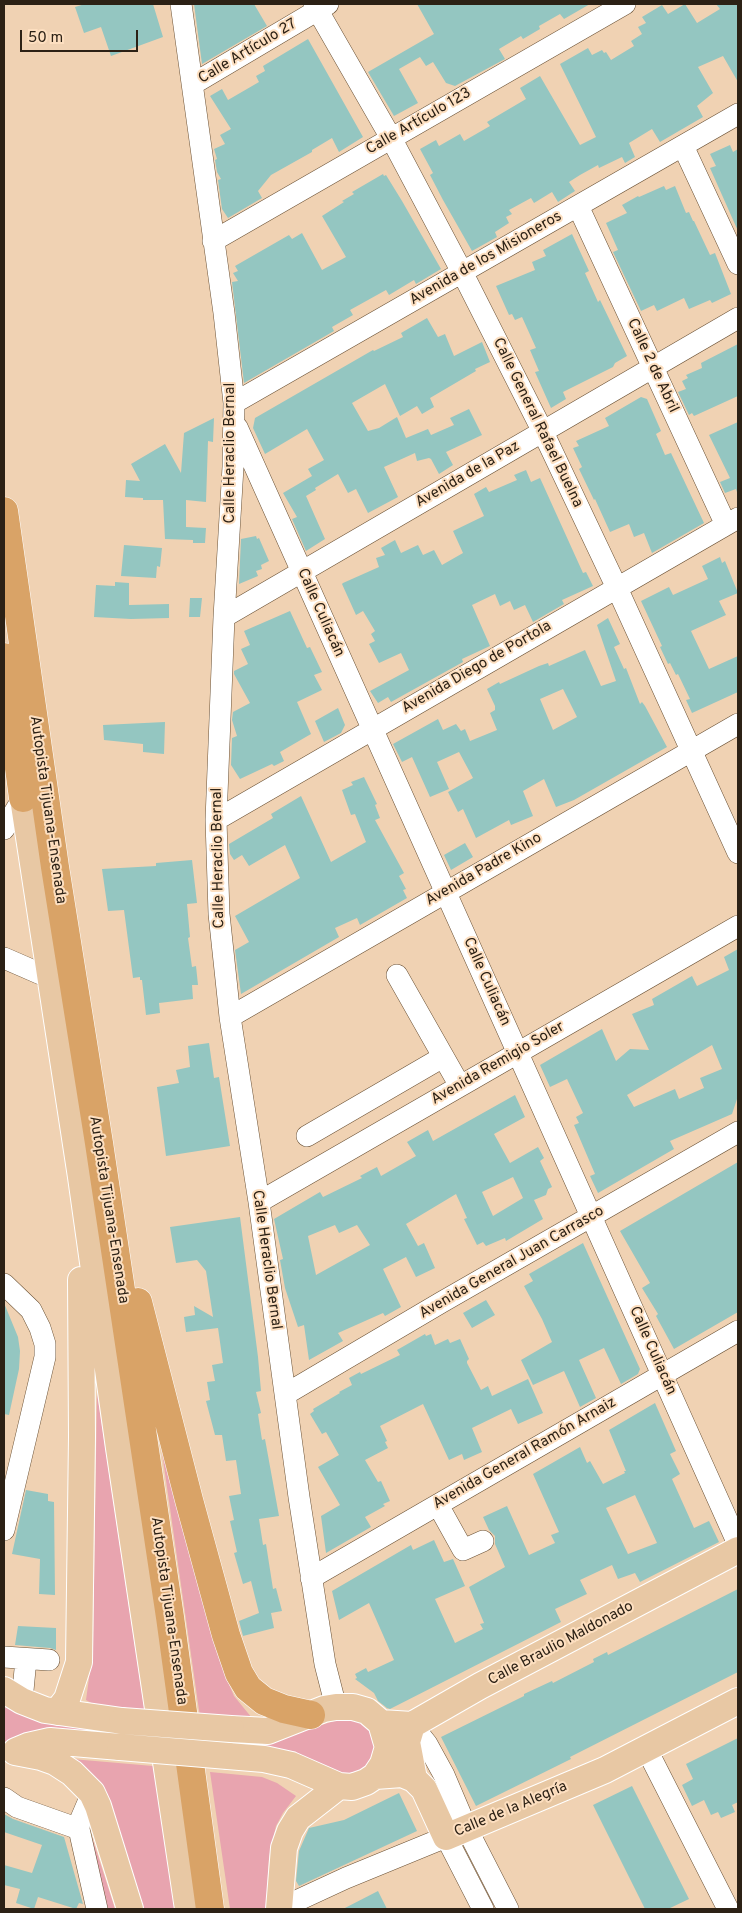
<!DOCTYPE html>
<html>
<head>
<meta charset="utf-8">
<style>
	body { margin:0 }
	#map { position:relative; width:742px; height:1913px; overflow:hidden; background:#f0d2b3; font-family:Overpass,sans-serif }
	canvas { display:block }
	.frame { position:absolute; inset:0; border:5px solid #2c2115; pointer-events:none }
	.scale { position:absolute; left:20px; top:30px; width:118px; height:22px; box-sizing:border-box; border:2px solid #2c2115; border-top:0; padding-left:6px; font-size:15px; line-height:18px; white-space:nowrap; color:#2c2115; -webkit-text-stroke:4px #fddfc0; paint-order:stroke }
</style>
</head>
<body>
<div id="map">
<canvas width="742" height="1913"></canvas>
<div class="frame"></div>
<div class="scale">50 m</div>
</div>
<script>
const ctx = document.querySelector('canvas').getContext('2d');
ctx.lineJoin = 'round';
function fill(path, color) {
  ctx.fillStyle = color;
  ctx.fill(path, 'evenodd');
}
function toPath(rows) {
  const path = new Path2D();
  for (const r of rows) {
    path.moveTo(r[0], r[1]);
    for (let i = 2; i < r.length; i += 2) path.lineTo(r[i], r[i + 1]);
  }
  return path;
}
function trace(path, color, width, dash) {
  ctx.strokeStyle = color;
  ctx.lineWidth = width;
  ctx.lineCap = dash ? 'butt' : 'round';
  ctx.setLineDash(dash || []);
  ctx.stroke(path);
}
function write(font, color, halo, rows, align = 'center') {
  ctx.font = font + ' Overpass,sans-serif';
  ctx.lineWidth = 4;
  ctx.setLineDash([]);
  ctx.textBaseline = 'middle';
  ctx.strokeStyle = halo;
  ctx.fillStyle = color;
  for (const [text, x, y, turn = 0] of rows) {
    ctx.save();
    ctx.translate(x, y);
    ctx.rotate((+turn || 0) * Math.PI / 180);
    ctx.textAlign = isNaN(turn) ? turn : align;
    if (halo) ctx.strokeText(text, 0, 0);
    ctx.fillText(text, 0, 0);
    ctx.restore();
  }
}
fill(toPath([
	[97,1393,145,1714,105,1711,86,1700,93,1649],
	[155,1404,228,1682,234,1696,252,1718,200,1717],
	[4,1707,17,1712,295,1733,341,1719,350,1718,368,1725,376,1741,373,1759,363,1769,351,1775,14,1739,4,1742],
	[72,1759,153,1766,175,1909,139,1909],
	[210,1772,262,1777,277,1783,296,1796,283,1813,276,1826,269,1857,266,1909,230,1909],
	[92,1837,115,1909,107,1909,88,1848]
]), '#e8a4af');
fill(toPath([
	[85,4,153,4,163,37,111,56,101,27,84,33,75,7],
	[194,4,254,4,267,26,202,64],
	[417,4,590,4,564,19,560,14,539,26,540,29,523,39,521,36,499,49,505,59,455,86,446,83,433,62,426,66,420,57,399,69,418,103,394,116,368,72,434,34],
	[685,4,697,23,720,9,716,4,738,4,738,82,723,56,698,67,713,93,697,106,703,117,660,142,652,129,629,143,635,157,625,163,622,157,599,168,598,165,580,175,569,182,575,191,558,202,552,192,534,203,531,198,509,210,512,214,506,217,509,223,495,232,497,237,472,251,443,200,430,175,433,173,420,149,436,140,439,146,460,134,464,141,490,126,487,122,526,99,520,88,540,76,580,145,596,137,560,64,588,48,592,55,602,50,604,53,606,52,611,60,634,46,631,41,642,34,638,27,646,23,642,17,662,5,668,14],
	[308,39,363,137,339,152,332,138,312,150,312,152,271,175,258,191,262,198,228,218,222,209,218,180,221,179,217,172,215,160,217,159,214,149,225,144,220,135,231,129,210,96,222,89,228,100,259,82,256,76,265,71,263,66],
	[730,145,733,152,738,149,738,231,710,168,716,166,710,154],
	[383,174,384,176,386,175,402,201,441,269,416,284,414,280,389,295,386,290,350,310,353,315,332,327,334,331,244,383,232,282,238,281,233,273,238,271,235,266,289,235,292,239,302,233,322,270,346,257,322,216,344,202,342,201,354,194,352,192],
	[664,186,666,190,675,186,686,213,689,212,693,221,694,221,710,255,715,253,731,294,712,303,710,300,689,309,684,298,657,311,654,305,641,311,613,252,618,250,606,223,627,213,622,205,638,196,639,197],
	[572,234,589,271,585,273,598,302,600,300,627,356,615,363,613,367,563,392,566,399,551,408,535,372,539,371,530,350,536,348,522,317,515,320,512,314,509,315,496,286,535,270,532,262,546,256,543,250],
	[427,318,438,337,445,334,454,356,482,342,490,362,475,369,476,371,430,398,434,407,422,414,417,406,400,416,385,384,352,403,368,431,379,428,397,417,406,438,428,429,431,435,454,425,450,418,469,409,482,435,446,452,453,465,439,474,431,459,429,458,417,461,415,453,384,467,398,497,368,513,356,489,348,493,338,474,315,488,316,490,306,496,325,539,306,551,292,519,297,517,283,493,312,476,308,469,324,460,307,429,265,454,253,428,255,418,373,350,374,351,403,337,401,333],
	[738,344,738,396,694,416,692,413,689,415,678,392,686,389,682,381,688,378,686,375,702,368,701,363],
	[641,397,647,399,661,431,656,434,665,455,671,453,704,523,652,553,644,533,634,537,629,524,610,532,595,499,594,500,579,469,582,467,573,448,579,446,576,441,609,426,605,418],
	[214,418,213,442,208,441,206,502,186,500,186,527,206,528,205,543,193,543,193,540,165,539,163,500,143,500,143,498,125,497,126,480,140,481,131,464,165,444,181,473,184,433],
	[738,422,738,495,736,489,725,493,720,482,730,478,709,435],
	[526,470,531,482,540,478,583,573,586,572,593,586,562,600,564,604,533,622,525,605,514,610,510,601,500,606,495,594,472,605,490,646,462,659,463,662,391,702,388,697,378,703,370,691,409,670,401,653,379,663,369,644,375,641,371,634,375,631,363,611,356,615,342,584,343,583,379,567,376,558,385,555,381,548,395,540,401,553,418,545,423,555,434,550,442,565,463,553,453,531,484,516,474,494,486,487,489,492,517,480,514,475],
	[256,536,257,539,259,538,269,561,261,565,262,569,256,571,258,576,239,584,241,539],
	[124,545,162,548,160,567,157,566,156,578,121,576],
	[720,557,722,563,725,561,738,593,719,601,726,615,691,631,709,669,738,656,738,692,692,713,686,700,690,699,678,674,676,675,670,663,668,664,660,647,662,646,641,601,669,587,673,595,708,579,702,566],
	[115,582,129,583,129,605,169,604,169,618,131,619,94,617,96,585,115,586],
	[190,598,202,598,200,617,189,617],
	[290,611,307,648,310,647,322,672,314,675,322,690,297,702,311,734,280,752,284,761,274,766,272,764,240,779,231,765,232,738,237,736,232,720,233,712,250,703,234,674,234,671,248,664,241,649,250,645,244,631],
	[608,618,620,644,614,647,624,669,626,668,640,704,642,702,645,706,667,747,574,800,556,807,544,779,523,791,533,816,511,825,509,820,476,838,463,809,458,812,448,792,473,778,459,752,437,762,449,789,430,797,412,757,402,762,393,744,438,719,443,730,456,724,461,731,465,729,470,741,497,730,490,713,495,710,495,706,487,689,499,682,500,684,539,666,548,663,549,666,585,650,601,686,616,681,597,625],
	[563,689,577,717,553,730,540,699],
	[338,708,345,725,341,733,324,742,315,721],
	[165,722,164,754,143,752,143,744,104,740,103,725],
	[364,777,377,804,375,805,380,818,375,820,404,873,399,876,406,889,403,890,407,898,360,925,357,918,335,928,339,937,241,994,235,950,249,942,235,916,300,878,285,845,249,866,242,855,234,860,230,854,229,844,273,818,271,814,301,796,331,862,366,842,355,814,351,815,342,790,353,785,351,782],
	[465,843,473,857,451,870,444,855],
	[192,860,197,903,187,904,190,937,188,938,192,967,196,966,198,985,192,985,193,999,159,1003,160,1013,146,1015,142,980,140,980,140,977,133,978,124,910,108,911,102,869,156,866,156,863],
	[738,949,738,1096,732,1114,670,1141,674,1149,598,1193,590,1176,595,1174,574,1125,579,1123,576,1117,583,1113,567,1079,550,1087,540,1065,602,1029,616,1061,630,1049,649,1050,632,1014,654,1005,652,999,692,976,697,986,729,970,724,957],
	[712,1045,722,1069,700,1078,704,1088,679,1099,675,1089,634,1107,627,1095],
	[209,1043,214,1078,219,1077,230,1146,166,1156,157,1087,179,1083,176,1070,190,1067,188,1046],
	[515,1095,525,1117,494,1134,510,1163,538,1147,544,1158,540,1161,552,1187,548,1189,546,1195,534,1200,543,1219,506,1241,505,1238,486,1246,483,1242,477,1245,464,1219,467,1218,456,1194,406,1224,418,1246,424,1243,435,1268,416,1277,406,1257,383,1269,401,1307,385,1316,383,1313,338,1333,343,1341,309,1360,304,1325,298,1327,285,1288,280,1260,283,1259,274,1219,320,1192,323,1197,362,1178,360,1176,377,1167,381,1176,416,1156,407,1142,428,1130,433,1141],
	[513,1177,523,1198,493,1216,482,1192],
	[335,1225,339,1233,357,1225,370,1245,316,1275,308,1236],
	[738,1162,738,1312,674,1349,656,1316,658,1314,642,1288,650,1283,620,1231],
	[240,1217,258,1357,261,1391,256,1392,261,1413,258,1414,262,1440,265,1439,279,1516,259,1519,263,1545,266,1544,273,1589,276,1588,282,1611,271,1613,274,1628,243,1636,239,1621,259,1613,251,1581,243,1584,234,1553,237,1552,230,1521,234,1520,229,1496,241,1494,236,1460,226,1461,222,1435,215,1435,206,1401,210,1400,207,1382,215,1381,212,1365,223,1363,218,1328,186,1332,184,1317,195,1315,194,1306,213,1317,206,1271,197,1260,176,1263,170,1227],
	[583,1243,640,1369,638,1374,621,1384,604,1348,579,1360,596,1398,580,1407,564,1371,533,1385,521,1360,552,1342,542,1319,524,1286,533,1281,529,1274],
	[486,1300,495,1315,472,1328,463,1313],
	[4,1303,18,1337,20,1351,19,1369,9,1415,4,1414],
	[425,1334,426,1336,431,1334,435,1345,448,1339,450,1343,460,1339,469,1359,467,1361,467,1363,481,1390,488,1386,492,1396,528,1379,543,1413,518,1424,511,1409,472,1428,482,1452,464,1460,462,1454,449,1460,423,1404,380,1426,387,1441,385,1442,388,1448,365,1460,378,1482,381,1481,390,1501,383,1504,385,1506,365,1517,371,1527,326,1553,321,1516,340,1505,318,1467,339,1455,326,1432,322,1434,310,1414,314,1411,313,1409,340,1393,339,1392,352,1385,349,1378,360,1372,361,1374,400,1355,397,1350],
	[655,1403,676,1451,670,1454,680,1474,672,1479,694,1528,709,1521,719,1542,640,1582,635,1573,618,1579,612,1565,580,1580,587,1594,555,1609,561,1622,390,1709,387,1708,378,1701,374,1693,355,1679,357,1678,355,1674,366,1668,368,1672,394,1660,369,1603,339,1620,332,1591,411,1545,413,1550,434,1540,444,1562,453,1559,465,1586,435,1599,455,1643,483,1629,480,1624,484,1623,469,1587,505,1567,495,1544,495,1536,489,1530,483,1517,507,1506,529,1555,555,1543,551,1535,559,1532,533,1474,580,1447,587,1463,590,1461,603,1484,625,1473,624,1471,626,1471,609,1430],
	[635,1495,657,1543,628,1554,606,1508],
	[26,1490,48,1494,48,1501,54,1502,55,1595,39,1594,40,1559,12,1554],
	[738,1589,738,1672,570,1757,571,1759,476,1806,441,1737,524,1696,524,1694,552,1681,553,1683,594,1662,593,1659,607,1652,608,1655],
	[18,1626,56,1628,56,1650,50,1648,15,1645],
	[738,1738,738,1802,732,1805,735,1812,721,1818,718,1812,711,1815,704,1800,692,1806,682,1785,693,1779,686,1764],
	[632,1786,689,1899,668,1909,645,1909,593,1805],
	[399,1793,417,1831,299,1886,296,1881,299,1851,309,1828,344,1820],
	[4,1814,13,1819,64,1837,83,1904,79,1903,76,1909,38,1897,34,1909,16,1903,20,1889,4,1885,4,1865,32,1873,42,1845,4,1832],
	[378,1891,387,1909,343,1909]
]), '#94c6c1');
const minor = toPath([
	[181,4,224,313,234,403,233,467,224,617,216,820,219,914,230,1017,259,1202,299,1497,325,1664,336,1707],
	[314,4,391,138,462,272,543,432,617,588,738,853],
	[193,84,328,4],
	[683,146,738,264],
	[578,206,726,525],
	[213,241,625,4],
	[234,403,738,114],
	[237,427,738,1544],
	[224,617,738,318],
	[216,820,738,518],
	[4,829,23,798],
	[4,958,50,978],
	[397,975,460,1086],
	[230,1017,738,724],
	[307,1136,443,1057],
	[259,1202,738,926],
	[4,1284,31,1310,40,1328,45,1344,45,1357,4,1530],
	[286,1394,442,1302,738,1132],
	[438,1505,463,1550,483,1541],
	[311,1578,738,1331],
	[4,1657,49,1660],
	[22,1701,26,1659],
	[412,1725,427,1744,444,1775,467,1829,508,1909],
	[647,1750,728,1909],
	[92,1793,80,1821,79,1829,97,1909],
	[4,1798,17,1807,79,1829],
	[279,1909,346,1878,446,1837,483,1909]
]);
const major = toPath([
	[23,798,81,1177,119,1448,188,1909],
	[4,1690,22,1701,45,1710,122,1721],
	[57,1712,67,1699,79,1662,82,1437,81,1280],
	[381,1723,412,1725,480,1686,738,1550],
	[412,1725,407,1742,414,1779],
	[16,1751,28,1746,50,1741,120,1747],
	[15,1752,41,1757,55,1762,72,1773,92,1793,98,1806,130,1909],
	[228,1756,264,1759,291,1765,339,1786,352,1787,366,1782,375,1776,383,1764,388,1747,381,1723,367,1711,353,1707,336,1707,324,1709,268,1731,231,1729],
	[375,1776,402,1774,414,1779,424,1789,446,1837,605,1770,738,1701],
	[279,1909,284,1848,290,1831,298,1818,339,1786]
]);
const highway = toPath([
	[4,511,55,867,99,1143,170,1617,210,1909],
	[4,657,23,798],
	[138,1302,189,1500,226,1635,239,1673,248,1688,264,1701,284,1709,311,1715]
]);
trace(minor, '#6a5135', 22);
trace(major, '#fff', 28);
trace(highway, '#fff', 29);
trace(minor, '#fff', 21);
trace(major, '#e8c8a4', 26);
trace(highway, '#d9a367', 28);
const majorBridge = toPath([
	[122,1721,231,1729],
	[120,1747,228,1756]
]);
trace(majorBridge, '#fff', 28, []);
trace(majorBridge, '#e8c8a4', 26);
write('15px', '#2c2115', '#fddfc0', [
	["Calle Artículo 27",248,52,-31],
	["Calle Artículo 123",419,122,-30],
	["Avenida de los Misioneros",486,259,-30],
	["Calle 2 de Abril",652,366,65],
	["Calle General Rafael Buelna",537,423,64],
	["Calle Heraclio Bernal",231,453,-90],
	["Avenida de la Paz",468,475,-30],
	["Calle Culiacán",320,613,66],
	["Avenida Diego de Portola",477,668,-30],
	["Autopista Tijuana-Ensenada",47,810,82],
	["Calle Heraclio Bernal",219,858,-91],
	["Avenida Padre Kino",484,870,-30],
	["Calle Culiacán",486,982,66],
	["Avenida Remigio Soler",498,1064,-30],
	["Autopista Tijuana-Ensenada",108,1210,81],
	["Calle Heraclio Bernal",266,1260,82],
	["Avenida General Juan Carrasco",512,1263,-30],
	["Calle Culiacán",652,1351,66],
	["Avenida General Ramón Arnaiz",525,1454,-30],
	["Autopista Tijuana-Ensenada",168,1611,82],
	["Calle Braulio Maldonado",561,1644,-28],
	["Calle de la Alegría",511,1810,-23]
]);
</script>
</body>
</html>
